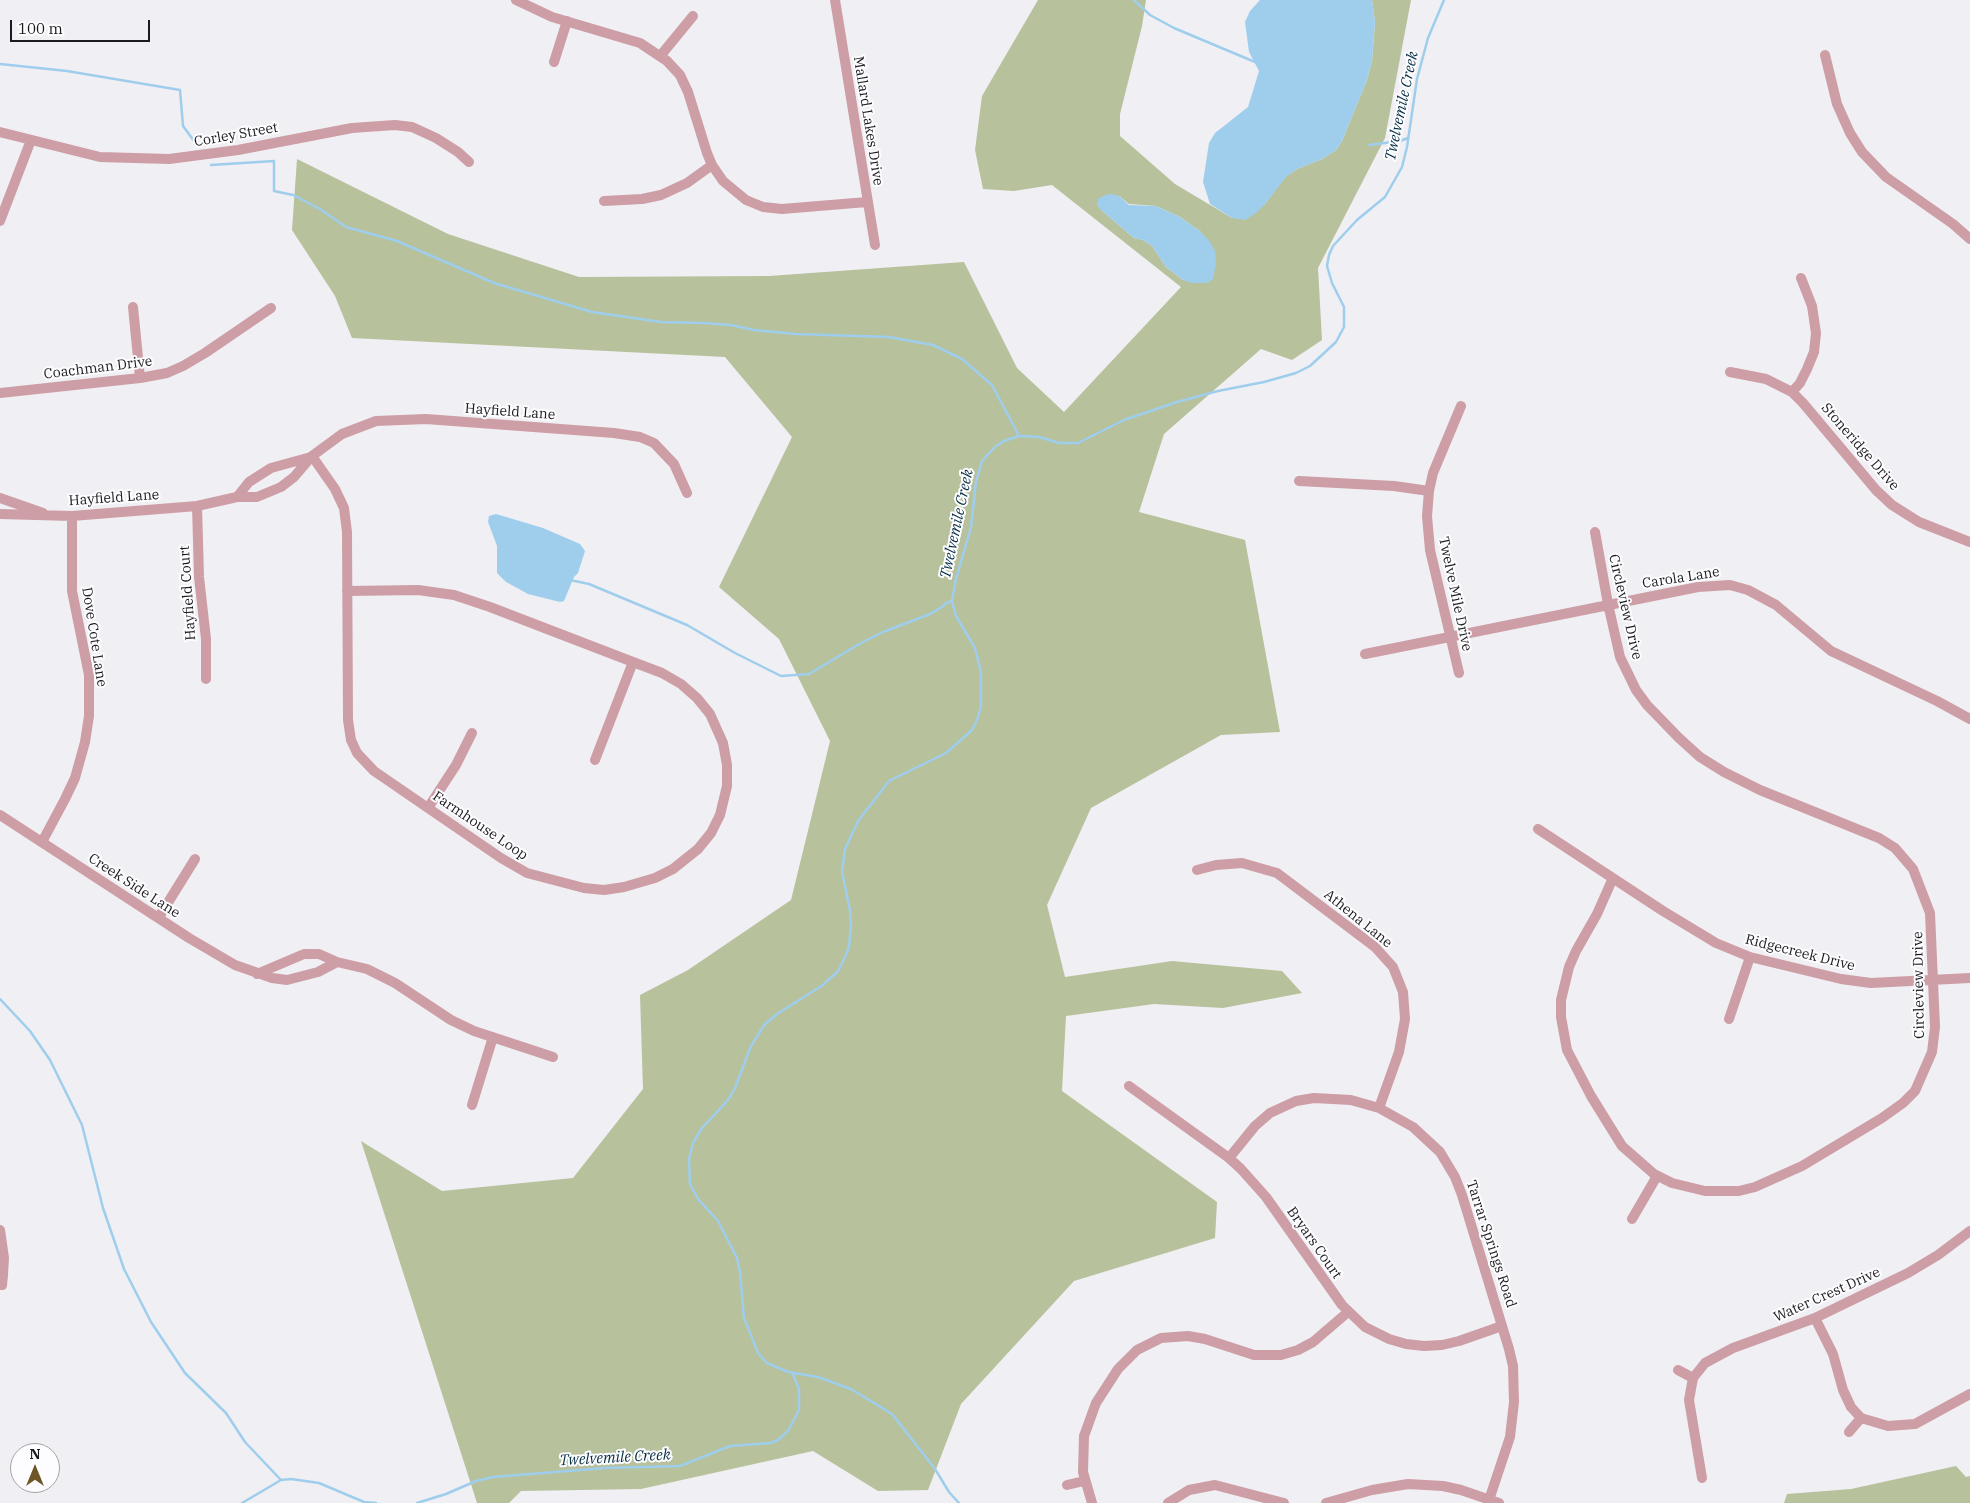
<!DOCTYPE html>
<html>
<head>
<meta charset="utf-8">
<style>
	body { margin:0 }
	#map { position:relative; width:1970px; height:1503px; overflow:hidden; background:#f0eff4; font-family:"IBM Plex Serif",serif }
	canvas { display:block }
	.north { position:absolute; left:10px; top:1443px; width:50px; height:50px; box-sizing:border-box; background:#fdfdff; border:1px solid #a3a2a4; border-radius:50%; rotate:0deg; font-size:14px; font-weight:700; line-height:20px; text-align:center; color:#1b1a1c }
	.north::after { content:''; display:block; margin:auto; width:18px; height:22px; background:#6e5626; clip-path:polygon(50% 0,100% 100%,50% 72%,0 100%) }
	.scale { position:absolute; left:10px; top:20px; width:140px; height:22px; box-sizing:border-box; border:2px solid #1b1a1c; border-top:0; padding-left:6px; font-size:15px; line-height:18px; white-space:nowrap; color:#1b1a1c; -webkit-text-stroke:4px #fdfdff; paint-order:stroke }
</style>
</head>
<body>
<div id="map">
<canvas width="1970" height="1503"></canvas>
<div class="north">N</div>
<div class="scale">100 m</div>
</div>
<script>
const ctx = document.querySelector('canvas').getContext('2d');
ctx.lineJoin = 'round';
function fill(path, color) {
  ctx.fillStyle = color;
  ctx.fill(path, 'evenodd');
}
function toPath(rows) {
  const path = new Path2D();
  for (const r of rows) {
    path.moveTo(r[0], r[1]);
    for (let i = 2; i < r.length; i += 2) path.lineTo(r[i], r[i + 1]);
  }
  return path;
}
function trace(path, color, width, dash) {
  ctx.strokeStyle = color;
  ctx.lineWidth = width;
  ctx.lineCap = dash ? 'butt' : 'round';
  ctx.setLineDash(dash || []);
  ctx.stroke(path);
}
function write(font, color, halo, rows, align = 'center') {
  ctx.font = font + ' "IBM Plex Serif",serif';
  ctx.lineWidth = 4;
  ctx.setLineDash([]);
  ctx.textBaseline = 'middle';
  ctx.strokeStyle = halo;
  ctx.fillStyle = color;
  for (const [text, x, y, turn = 0] of rows) {
    ctx.save();
    ctx.translate(x, y);
    ctx.rotate((+turn || 0) * Math.PI / 180);
    ctx.textAlign = isNaN(turn) ? turn : align;
    if (halo) ctx.strokeText(text, 0, 0);
    ctx.fillText(text, 0, 0);
    ctx.restore();
  }
}
fill(toPath([
	[1038,0,1146,0,1142,26,1120,114,1120,136,1175,184,1232,218,1265,204,1285,177,1297,169,1322,159,1336,150,1342,141,1367,80,1372,61,1375,22,1372,0,1411,0,1385,138,1318,268,1322,340,1292,360,1261,349,1164,434,1139,512,1245,540,1280,732,1221,735,1091,808,1047,905,1065,977,1172,961,1282,971,1302,993,1223,1008,1154,1004,1066,1016,1062,1091,1217,1202,1215,1238,1074,1281,961,1404,928,1490,878,1491,813,1451,641,1489,521,1491,509,1503,477,1503,361,1141,442,1191,573,1178,643,1089,640,995,688,970,791,900,830,741,779,639,719,587,792,437,725,357,352,338,335,296,292,230,297,159,448,234,579,277,769,276,964,262,1017,368,1064,412,1181,287,1052,185,1014,191,983,189,975,150,982,96],
	[1119,196,1129,204,1156,206,1180,217,1201,232,1183,280,1166,267,1152,246,1143,240,1134,238,1101,210],
	[1956,1466,1966,1477,1970,1476,1970,1503,1784,1503,1787,1494,1851,1489]
]), '#b7c19c');
fill(toPath([
	[1260,0,1372,0,1375,22,1372,61,1367,80,1342,141,1336,150,1322,159,1297,169,1286,177,1265,204,1256,213,1245,220,1232,218,1210,204,1203,182,1209,143,1215,133,1248,107,1259,71,1249,52,1245,22,1250,11],
	[1111,194,1119,196,1129,205,1156,206,1180,217,1201,232,1210,242,1215,251,1216,263,1213,279,1207,283,1191,283,1183,280,1166,267,1152,246,1143,240,1134,238,1101,210,1097,205,1098,199,1105,195],
	[496,514,543,528,580,544,585,551,578,573,574,577,564,601,560,602,528,594,506,582,497,573,497,546,488,522,489,516]
]), '#9fceed');
trace(toPath([
	[1134,0,1150,15,1174,28,1255,62],
	[0,64,67,71,180,90,183,126,194,141],
	[1369,145,1400,141,1408,138],
	[211,165,274,161,274,191,293,195,320,209,346,227,397,241,494,283,592,312,661,322,704,323,731,325,754,330,796,334,889,337,933,345,962,359,992,385,1019,436],
	[570,580,589,584,687,625,735,653,781,676,809,674,861,643,883,632,930,614,942,607,946,603,952,601],
	[0,999,30,1031,50,1060,82,1125,103,1208,124,1269,151,1322,185,1373,226,1413,245,1442,281,1480],
	[242,1503,281,1480,291,1479,319,1483,364,1502,376,1503],
	[417,1503,446,1494,476,1481,493,1477,605,1468,680,1466,730,1446,771,1443,778,1440,788,1431,799,1410,799,1389,792,1372],
	[959,1503,949,1492,935,1469,892,1414,851,1389,818,1377,788,1372,767,1363,758,1353,744,1318,740,1272,737,1258,718,1221,698,1199,690,1184,689,1159,693,1143,702,1128,728,1100,735,1088,751,1046,765,1024,777,1014,823,985,838,971,845,957,849,947,851,925,850,910,842,872,845,849,858,821,889,781,946,753,972,730,977,720,981,707,981,673,977,656,975,648,956,616,952,601,956,579,971,527,976,482,982,461,996,446,1004,441,1019,436,1039,437,1059,443,1078,443,1124,420,1177,402,1218,391,1264,382,1296,373,1310,366,1336,342,1344,327,1344,307,1332,283,1327,266,1329,255,1333,246,1357,220,1385,197,1402,167,1407,147,1417,79,1428,38,1444,0]
]), '#9fceed', 2.5);
trace(toPath([
	[516,0,552,17,640,43,667,61,680,75,688,92,707,153,712,165,723,181,746,200,763,207,782,209,867,202],
	[835,0,875,245],
	[661,55,693,16],
	[1825,55,1837,104,1850,133,1862,152,1886,177,1953,224,1970,239],
	[554,62,567,21],
	[0,132,100,157,169,159,238,150,352,128,395,125,412,127,436,138,458,152,469,162],
	[604,201,642,199,661,195,687,183,712,165],
	[0,221,31,140],
	[133,307,140,378],
	[1730,372,1766,379,1792,392,1803,403,1876,490,1892,505,1919,522,1970,542],
	[1792,392,1800,383,1807,369,1814,352,1816,333,1812,306,1801,278],
	[0,393,140,378,167,373,183,366,205,353,271,308],
	[312,456,335,489,344,508,347,532,348,720,351,740,357,753,374,771,501,858,527,873,584,888,604,890,624,887,655,878,673,869,698,849,711,833,720,815,727,786,727,765,723,743,710,714,697,698,681,684,662,673,633,662,490,607,454,595,418,590,347,591],
	[1299,481,1394,486,1429,491],
	[237,497,249,482,271,468,311,457],
	[0,498,43,513],
	[197,506,199,577,206,639,206,679],
	[0,514,72,516,197,506,237,497,257,497,281,487,294,477,312,456,342,434,376,421,426,419,614,433,640,437,654,443,674,464,687,493],
	[1595,532,1608,604,1620,657,1636,690,1647,705,1679,738,1700,757,1724,772,1760,790,1879,838,1895,848,1913,869,1930,913,1935,1027,1932,1052,1915,1091,1903,1103,1882,1118,1802,1166,1755,1187,1739,1191,1705,1191,1672,1183,1654,1174,1622,1146,1591,1096,1567,1050,1561,1017,1561,1000,1569,967,1576,951,1597,914,1613,878],
	[1365,654,1698,587,1730,585,1748,590,1776,605,1831,651,1937,701,1970,719],
	[1459,673,1430,550,1427,516,1429,491,1433,473,1461,406],
	[595,760,633,662],
	[428,808,456,765,472,733],
	[0,815,189,938,235,965,272,978,287,980,318,972,337,962],
	[1538,829,1663,911,1716,943,1750,957,1841,979,1871,983,1970,978],
	[42,842,65,799,75,778,85,742,89,716,89,675,72,591,72,516],
	[1197,870,1216,865,1242,863,1277,873,1375,947,1393,967,1403,992,1405,1019,1399,1052,1379,1108],
	[159,917,195,859],
	[257,974,304,954,319,954,337,962,367,969,395,983,451,1020,474,1031,553,1057],
	[1729,1019,1750,957],
	[1129,1086,1229,1158,1241,1169,1266,1197,1342,1305,1365,1327,1389,1339,1406,1344,1424,1346,1442,1345,1459,1341,1502,1326],
	[472,1105,493,1037],
	[1229,1158,1255,1126,1270,1113,1296,1101,1314,1098,1351,1100,1379,1108,1413,1127,1440,1152,1455,1177,1462,1195,1509,1349,1513,1366,1514,1402,1510,1437,1488,1503],
	[1632,1219,1657,1176],
	[0,1230,4,1258,3,1275,2,1285,0,1285],
	[1815,1318,1833,1354,1843,1390,1851,1407,1861,1418,1888,1426,1915,1424,1970,1394],
	[1678,1370,1693,1378],
	[1849,1432,1861,1418],
	[1702,1478,1689,1400,1693,1378,1705,1363,1733,1348,1815,1318,1908,1273,1938,1255,1970,1231],
	[1067,1485,1084,1481],
	[1092,1503,1083,1472,1084,1436,1096,1403,1118,1369,1137,1350,1161,1338,1188,1336,1205,1339,1254,1355,1281,1355,1298,1350,1313,1342,1348,1312],
	[1168,1503,1189,1490,1215,1485,1284,1503],
	[1326,1503,1372,1490,1408,1484,1443,1486,1461,1490,1499,1503]
]), '#cd9ea5', 10);
write('14px', '#1b1a1c', '#fdfdff', [
	["Mallard Lakes Drive",868,121,81],
	["Corley Street",236,135,-10],
	["Coachman Drive",98,368,-7],
	["Hayfield Lane",510,412,4],
	["Stoneridge Drive",1860,447,49],
	["Hayfield Lane",114,498,-4],
	["Carola Lane",1681,578,-9],
	["Hayfield Court",188,593,-94],
	["Twelve Mile Drive",1455,594,78],
	["Circleview Drive",1625,607,77],
	["Dove Cote Lane",94,637,81],
	["Farmhouse Loop",480,826,34],
	["Creek Side Lane",134,886,33],
	["Athena Lane",1358,919,39],
	["Ridgecreek Drive",1800,953,14],
	["Circleview Drive",1919,985,-91],
	["Bryars Court",1314,1243,55],
	["Tarrar Springs Road",1491,1244,72],
	["Water Crest Drive",1827,1295,-24]
]);
write('italic 15px', '#042d42', '#fdfdff', [
	["Twelvemile Creek",1402,106,-78],
	["Twelvemile Creek",957,524,-78],
	["Twelvemile Creek",615,1458,-3]
]);
</script>
</body>
</html>
